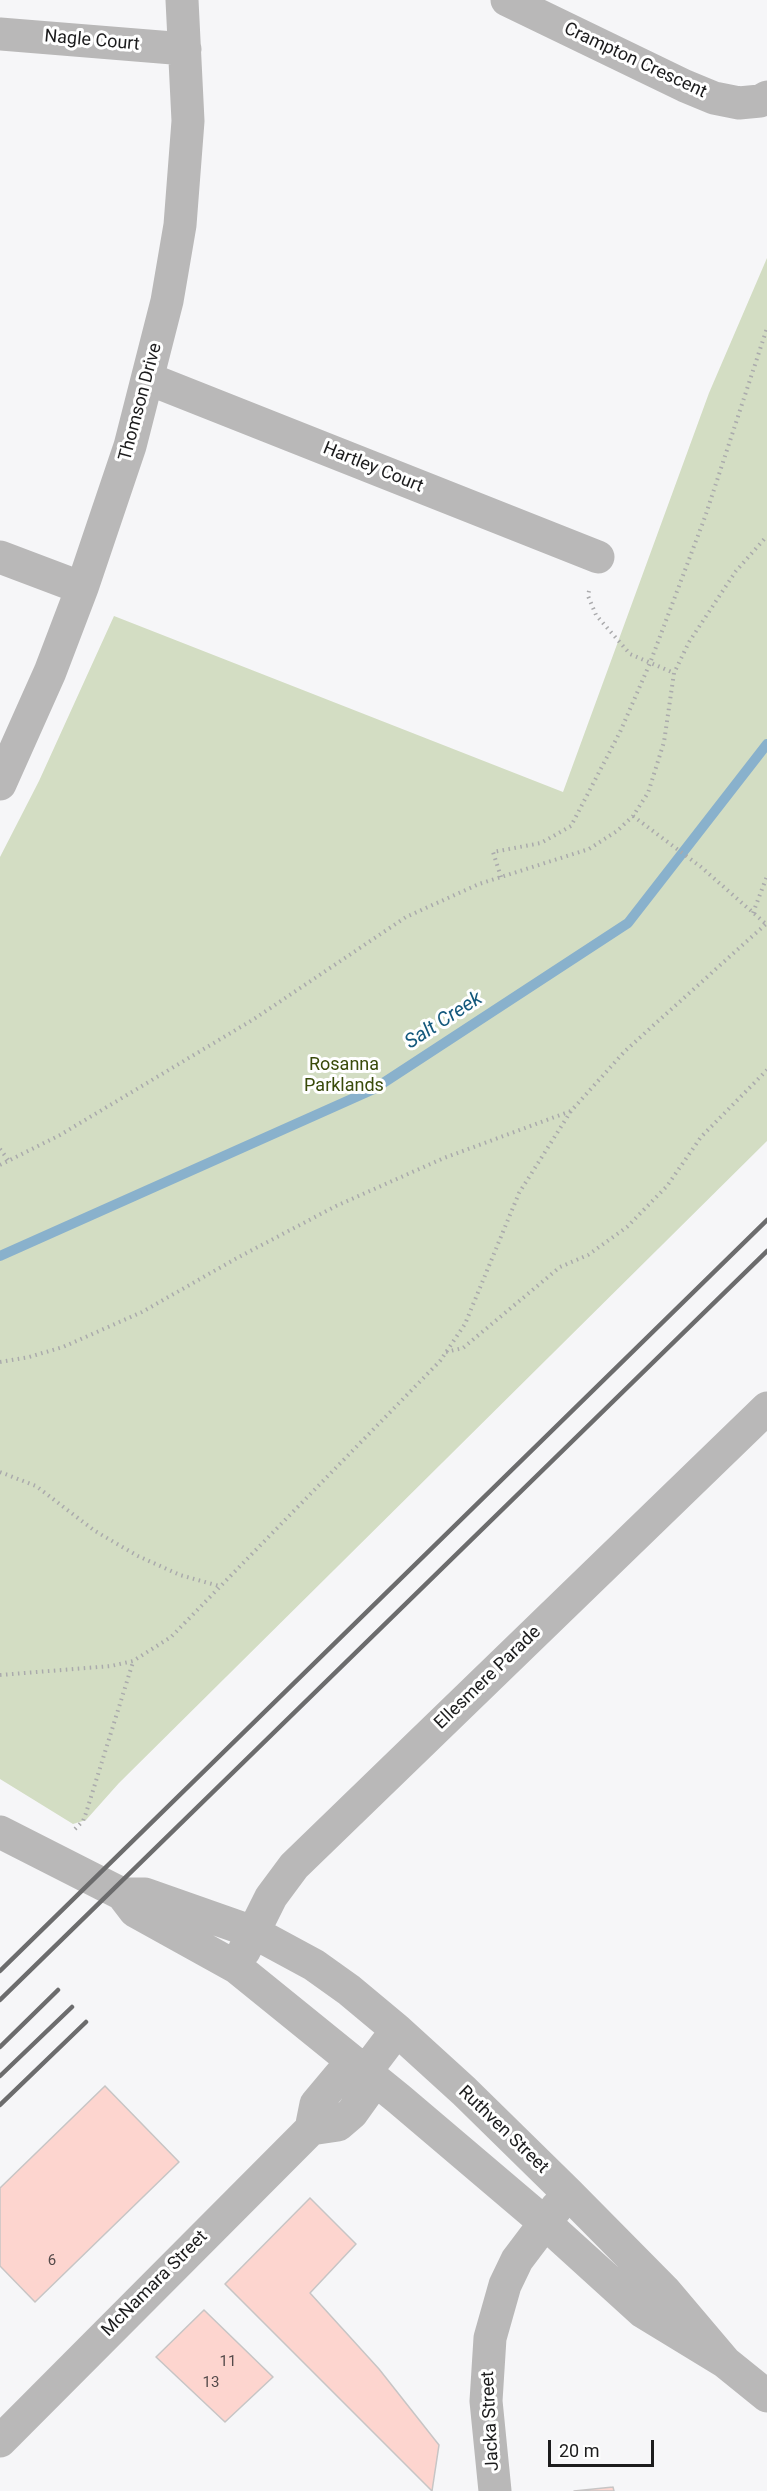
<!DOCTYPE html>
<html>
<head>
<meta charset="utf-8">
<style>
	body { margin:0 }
	#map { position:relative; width:767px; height:2491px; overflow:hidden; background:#f6f6f8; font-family:Roboto,sans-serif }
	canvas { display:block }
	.scale { position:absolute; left:548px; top:2440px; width:106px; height:27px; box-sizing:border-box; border:3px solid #1c1c1d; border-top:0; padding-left:8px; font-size:18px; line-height:21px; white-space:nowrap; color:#1c1c1d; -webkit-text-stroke:4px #fff; paint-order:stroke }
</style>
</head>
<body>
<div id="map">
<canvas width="767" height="2491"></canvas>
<div class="scale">20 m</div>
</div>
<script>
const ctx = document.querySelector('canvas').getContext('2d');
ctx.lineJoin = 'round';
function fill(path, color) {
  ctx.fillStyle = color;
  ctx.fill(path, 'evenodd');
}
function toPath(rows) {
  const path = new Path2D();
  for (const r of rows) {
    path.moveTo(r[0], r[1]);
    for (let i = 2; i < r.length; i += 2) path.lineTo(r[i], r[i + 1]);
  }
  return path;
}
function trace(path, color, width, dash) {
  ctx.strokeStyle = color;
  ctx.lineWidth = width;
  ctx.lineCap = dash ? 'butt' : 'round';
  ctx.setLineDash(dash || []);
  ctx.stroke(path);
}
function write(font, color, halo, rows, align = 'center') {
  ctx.font = font + ' Roboto,sans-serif';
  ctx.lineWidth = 6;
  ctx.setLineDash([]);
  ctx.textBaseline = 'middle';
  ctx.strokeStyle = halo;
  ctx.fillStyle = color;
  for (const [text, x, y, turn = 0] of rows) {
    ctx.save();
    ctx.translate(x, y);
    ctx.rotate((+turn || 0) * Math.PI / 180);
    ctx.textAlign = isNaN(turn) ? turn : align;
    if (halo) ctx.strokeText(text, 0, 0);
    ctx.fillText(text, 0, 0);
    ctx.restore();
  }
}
fill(toPath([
	[767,258,767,1141,119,1783,86,1820,73,1824,0,1779,0,857,39,781,114,616,563,792,709,393]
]), '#d3ddc3');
trace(toPath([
	[0,1256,374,1089,628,923,767,744]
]), '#89b1cc', 10);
const building = toPath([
	[105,2086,179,2162,35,2302,0,2266,0,2188,105,2086],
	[310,2198,356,2244,310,2293,379,2369,439,2445,432,2491,225,2284,310,2198],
	[204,2310,273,2377,225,2422,156,2357,204,2310],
	[613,2487,614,2491,574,2491,613,2487]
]);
fill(building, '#fdd5cf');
trace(building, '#c7c5c5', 1.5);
trace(toPath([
	[589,591,588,596,596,615,630,654,674,673],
	[633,816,701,867,766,924],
	[501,877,493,852,541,843,571,826,620,732,650,663,705,517,767,328],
	[753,913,767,876],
	[0,1149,9,1161],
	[0,1165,60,1135,254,1019,406,917,479,884,589,849,617,831,633,816,648,793,664,742,674,673,689,642,736,571,767,536],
	[446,1352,463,1348,560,1267,588,1255,627,1227,667,1186,701,1137,767,1070],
	[0,1362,29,1357,63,1347,142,1312,237,1258,336,1206,444,1158,571,1111],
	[0,1472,36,1486,95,1531,138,1556,180,1575,219,1586],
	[0,1675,111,1666,133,1661,171,1637,440,1361,465,1324,519,1193,571,1111,625,1051,767,923],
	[75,1829,83,1821,86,1813,133,1662]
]), '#aaaaac', 4, [1.5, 4.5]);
trace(toPath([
	[507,0,685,86,714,98,739,103,760,101,767,97],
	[0,34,185,49],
	[149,379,598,557],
	[0,557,82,588],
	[0,784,50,672,82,588,130,446,167,301,180,225,188,121,182,0],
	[0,1832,122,1894,145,1894,253,1932,314,1965,349,1990,397,2030,464,2091,568,2193,664,2290,725,2362],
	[122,1894,135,1911,236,1967,399,2099,545,2223,643,2312,725,2362,767,2396],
	[244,1951,271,1897,294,1866,767,1408],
	[311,2129,338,2125,352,2113,367,2092,366,2071,397,2030],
	[0,2441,311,2129,316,2104,342,2073,366,2071],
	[495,2491,486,2401,490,2338,505,2285,517,2260,557,2207]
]), '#b9b8b8', 33);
trace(toPath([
	[0,1971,767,1220],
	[0,2000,767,1251],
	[0,2047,58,1990],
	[0,2076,72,2007],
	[0,2105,86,2022]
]), '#6c6c6d', 4.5);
write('15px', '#544a4a', null, [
	["6",52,2261],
	["11",228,2362],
	["13",211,2383]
]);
write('18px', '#1c1c1d', '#fff', [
	["Nagle Court",92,41,5],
	["Crampton Crescent",635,61,25],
	["Thomson Drive",141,402,-75],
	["Hartley Court",373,468,22],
	["Ellesmere Parade",488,1678,-44],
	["Ruthven Street",503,2130,44],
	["McNamara Street",155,2284,-45],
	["Jacka Street",491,2421,-93]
]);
write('18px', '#394a0a', '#fff', [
	["Rosanna",344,1065],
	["Parklands",344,1086]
]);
write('italic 20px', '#13587c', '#fff', [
	["Salt Creek",444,1021,-33]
]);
</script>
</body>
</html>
